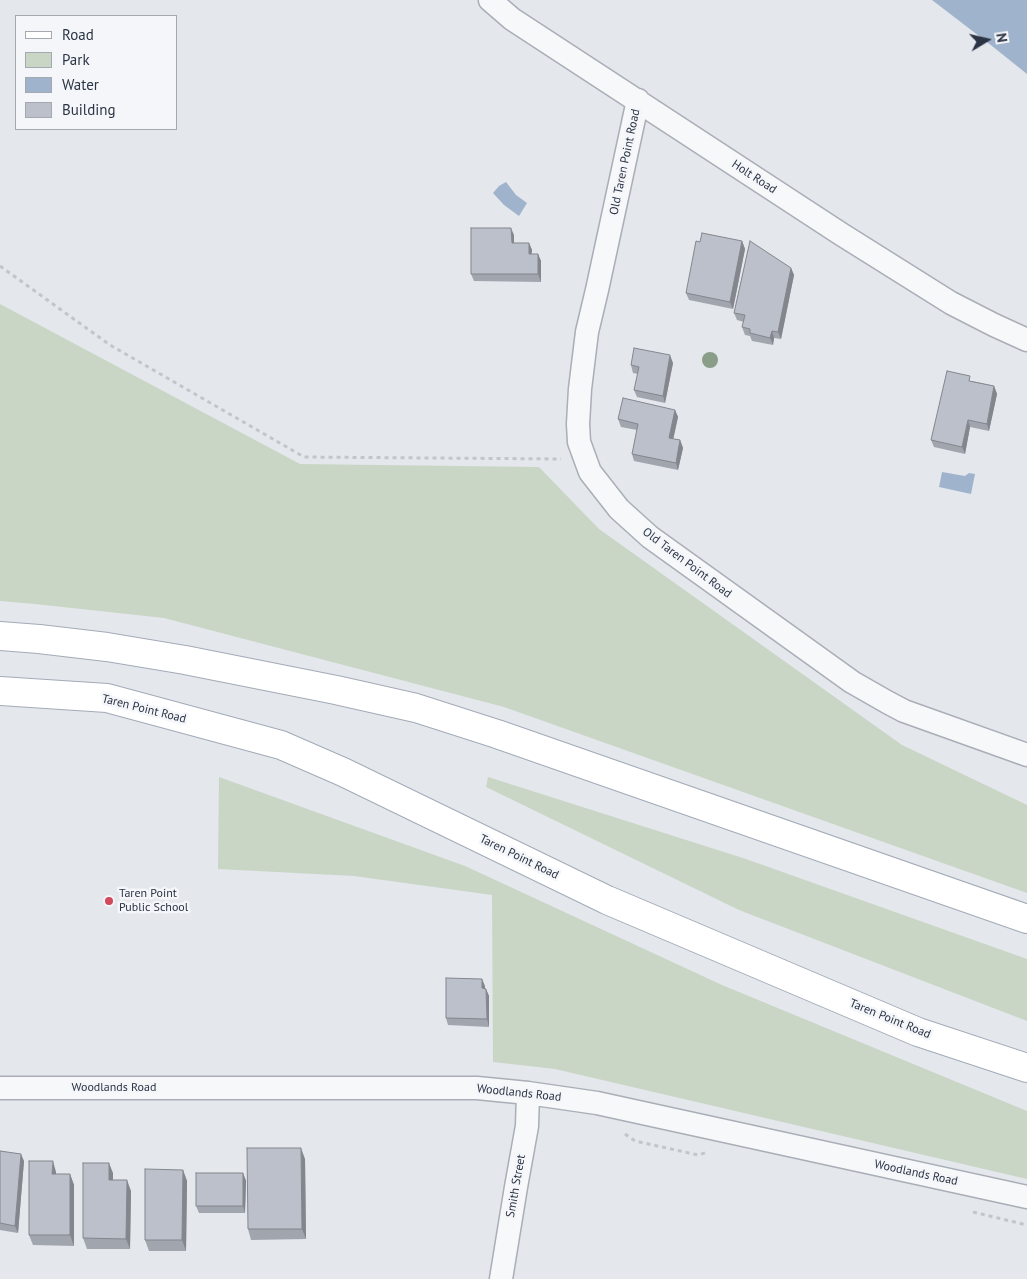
<!DOCTYPE html>
<html>
<head>
<meta charset="utf-8">
<style>
	body { margin:0 }
	#map { position:relative; width:1027px; height:1279px; overflow:hidden; background:#e4e7ec; font-family:"PT Sans",sans-serif }
	canvas { display:block }
	.legend { position:absolute; left:15px; top:15px; width:162px; height:115px; box-sizing:border-box; background:#f4f6f9; border:1px solid #a4a8b1; margin:0; padding:6px 9px; list-style:none; font-size:15px; color:#2b3445 }
	.legend li { display:flex; align-items:center; gap:10px; height:25px }
	.legend b { width:25px; border:1px solid #a4a8b1 }
	.north { position:absolute; left:962px; top:15px; width:50px; height:50px; -webkit-text-stroke:4px #f4f6f9; paint-order:stroke; rotate:81deg; font-size:14px; font-weight:700; line-height:20px; text-align:center; color:#2b3445 }
	.north::after { content:''; display:block; margin:auto; width:18px; height:22px; background:#2b3445; clip-path:polygon(50% 0,100% 100%,50% 72%,0 100%) }
</style>
</head>
<body>
<div id="map">
<canvas width="1027" height="1279"></canvas>
<ul class="legend">
<li><b style="height:6px;background:#fff"></b>Road</li>
<li><b style="height:14px;background:#c9d6c5"></b>Park</li>
<li><b style="height:14px;background:#9fb4cc"></b>Water</li>
<li><b style="height:14px;background:#bbc0ca"></b>Building</li>
</ul>
<div class="north">N</div>
</div>
<script>
const ctx = document.querySelector('canvas').getContext('2d');
ctx.lineJoin = 'round';
function fill(path, color) {
  ctx.fillStyle = color;
  ctx.fill(path, 'evenodd');
}
function toPath(rows) {
  const path = new Path2D();
  for (const r of rows) {
    path.moveTo(r[0], r[1]);
    for (let i = 2; i < r.length; i += 2) path.lineTo(r[i], r[i + 1]);
  }
  return path;
}
function trace(path, color, width, dash) {
  ctx.strokeStyle = color;
  ctx.lineWidth = width;
  ctx.lineCap = dash ? 'butt' : 'round';
  ctx.setLineDash(dash || []);
  ctx.stroke(path);
}
function write(font, color, halo, rows, align = 'center') {
  ctx.font = font + ' "PT Sans",sans-serif';
  ctx.lineWidth = 5;
  ctx.setLineDash([]);
  ctx.textBaseline = 'middle';
  ctx.strokeStyle = halo;
  ctx.fillStyle = color;
  for (const [text, x, y, turn = 0] of rows) {
    ctx.save();
    ctx.translate(x, y);
    ctx.rotate((+turn || 0) * Math.PI / 180);
    ctx.textAlign = isNaN(turn) ? turn : align;
    if (halo) ctx.strokeText(text, 0, 0);
    ctx.fillText(text, 0, 0);
    ctx.restore();
  }
}
fill(toPath([
	[0,304,300,464,539,467,599,529,902,745,1027,805,1027,893,504,707,164,618,35,604,0,601],
	[219,777,465,866,722,985,1027,1111,1027,1179,555,1069,493,1062,492,895,354,876,218,869],
	[488,777,746,859,1027,959,1027,1021,739,910,486,787]
]), '#c9d6c5');
fill(toPath([
	[932,0,1027,0,1027,74,992,46],
	[506,182,516,195,527,203,519,216,504,205,493,193,499,186],
	[942,472,965,476,969,473,975,474,971,494,939,487]
]), '#9fb4cc');
const minor = toPath([
	[490,0,512,19,841,234,951,303,994,325,1027,340],
	[638,100,597,290,587,332,580,389,578,424,579,442,590,472,619,509,650,537,852,682,887,702,904,711,1027,755],
	[0,1088,477,1088,528,1093,597,1103,1027,1197],
	[501,1279,516,1187,527,1126,528,1093]
]);
const primary = toPath([
	[0,636,39,639,107,647,185,660,336,690,416,708,497,734,1027,919],
	[0,691,107,698,281,745,343,772,607,900,918,1032,1027,1068]
]);
trace(minor, '#a9aeb7', 25);
trace(primary, '#a3abb8', 30);
trace(toPath([
	[0,266,110,345,304,457,561,459],
	[625,1134,635,1141,698,1155,708,1152],
	[973,1212,1027,1225]
]), '#c2c5cb', 3, [4, 4]);
trace(minor, '#f7f8fa', 22);
trace(primary, '#fff', 28);
ctx.fillStyle = '#899d89';
for (const [x, y] of [
	[710,360]
]) {
  ctx.beginPath();
  ctx.arc(x, y, 8, 0, 2 * Math.PI);
  ctx.fill();
}
fill(toPath([
	[514,235,514,243,529,243,532,250,531,254,538,254,541,261,541,282,474,281,471,274],
	[742,241,745,249,733,309,689,300,686,293,700,242],
	[791,268,794,275,781,339,774,338,773,345,752,341,750,336,745,335,742,327,744,322,737,320,734,313],
	[673,363,665,403,637,397,634,390,638,374,633,373,631,365],
	[972,381,994,386,997,394,989,431,970,427,965,454,934,447,931,440],
	[675,410,678,417,673,439,680,440,683,448,678,470,634,461,632,454,637,430,621,427,618,419],
	[482,979,485,988,486,989,489,996,489,1027,448,1025,446,1018],
	[0,1151,24,1161,18,1233,0,1230],
	[305,1159,306,1239,251,1240,248,1229],
	[183,1170,187,1181,186,1251,149,1251,145,1240],
	[56,1172,56,1174,70,1174,74,1185,74,1246,33,1245,29,1235],
	[113,1173,113,1180,131,1191,130,1249,87,1249,83,1238],
	[243,1173,246,1181,245,1213,199,1213,196,1206]
]), '#a1a5ae');
fill(toPath([
	[511,228,514,235,514,250,512,243],
	[742,241,745,249,733,309,730,302],
	[529,243,532,250,531,261,529,254],
	[538,254,541,261,541,282,538,274],
	[791,268,794,275,781,339,778,332],
	[772,331,774,338,773,345,770,338],
	[670,355,673,363,665,403,663,396],
	[994,386,997,394,989,431,987,424],
	[675,410,678,417,672,445,669,438],
	[968,420,970,427,965,454,962,447],
	[680,440,683,448,678,470,676,463],
	[482,979,485,986,485,996,482,988],
	[486,989,489,996,489,1027,487,1019],
	[301,1148,305,1159,306,1239,302,1229],
	[21,1154,24,1161,18,1233,15,1226],
	[53,1161,56,1172,56,1184,52,1174],
	[109,1163,113,1173,113,1190,109,1180],
	[183,1170,187,1181,186,1251,182,1240],
	[243,1173,246,1181,245,1213,243,1206],
	[70,1174,74,1185,74,1246,70,1235],
	[127,1180,131,1191,130,1249,126,1239]
]), '#83868d');
const building = toPath([
	[471,228,511,228,512,243,529,243,529,254,538,254,538,274,471,274,471,228],
	[702,233,742,241,730,302,686,293,696,241,700,242,702,233],
	[750,241,791,268,778,332,772,331,770,338,750,333,750,329,742,327,745,315,734,313,750,241],
	[634,348,670,355,663,396,634,390,639,367,631,365,634,348],
	[947,371,970,376,969,381,994,386,987,424,968,420,962,447,931,440,947,371],
	[623,398,675,410,669,438,680,440,676,463,632,454,638,424,618,419,623,398],
	[446,978,482,979,482,988,486,989,487,1019,446,1018,446,978],
	[247,1148,301,1148,302,1229,248,1229,247,1148],
	[0,1151,21,1154,15,1226,0,1223,0,1151],
	[29,1161,53,1161,52,1174,70,1174,70,1235,29,1235,29,1161],
	[83,1163,109,1163,109,1180,127,1180,126,1239,83,1238,83,1163],
	[145,1169,183,1170,182,1240,145,1240,145,1169],
	[196,1173,243,1173,243,1206,196,1206,196,1173]
]);
fill(building, '#bbc0ca');
trace(building, '#83868d', 1);
for (const [x, y, r, color] of [
	[109,901,5,"#d1495b"]
]) {
  const dot = new Path2D();
  dot.arc(x, y, r, 0, 2 * Math.PI);
  ctx.fillStyle = color;
  ctx.fill(dot);
  trace(dot, '#f4f6f9', 2);
}
write('12px', '#2b3445', '#f4f6f9', [
	["Old Taren Point Road",625,162,-78],
	["Holt Road",754,177,33],
	["Old Taren Point Road",687,563,37],
	["Taren Point Road",144,709,14],
	["Taren Point Road",519,857,26],
	["Taren Point Road",890,1019,22],
	["Woodlands Road",114,1088],
	["Woodlands Road",519,1093,6],
	["Woodlands Road",916,1173,12],
	["Smith Street",516,1186,-80]
]);
write('12px', '#2b3445', '#f4f6f9', [
	["Taren Point",119,894],
	["Public School",119,908]
], 'left');
</script>
</body>
</html>
